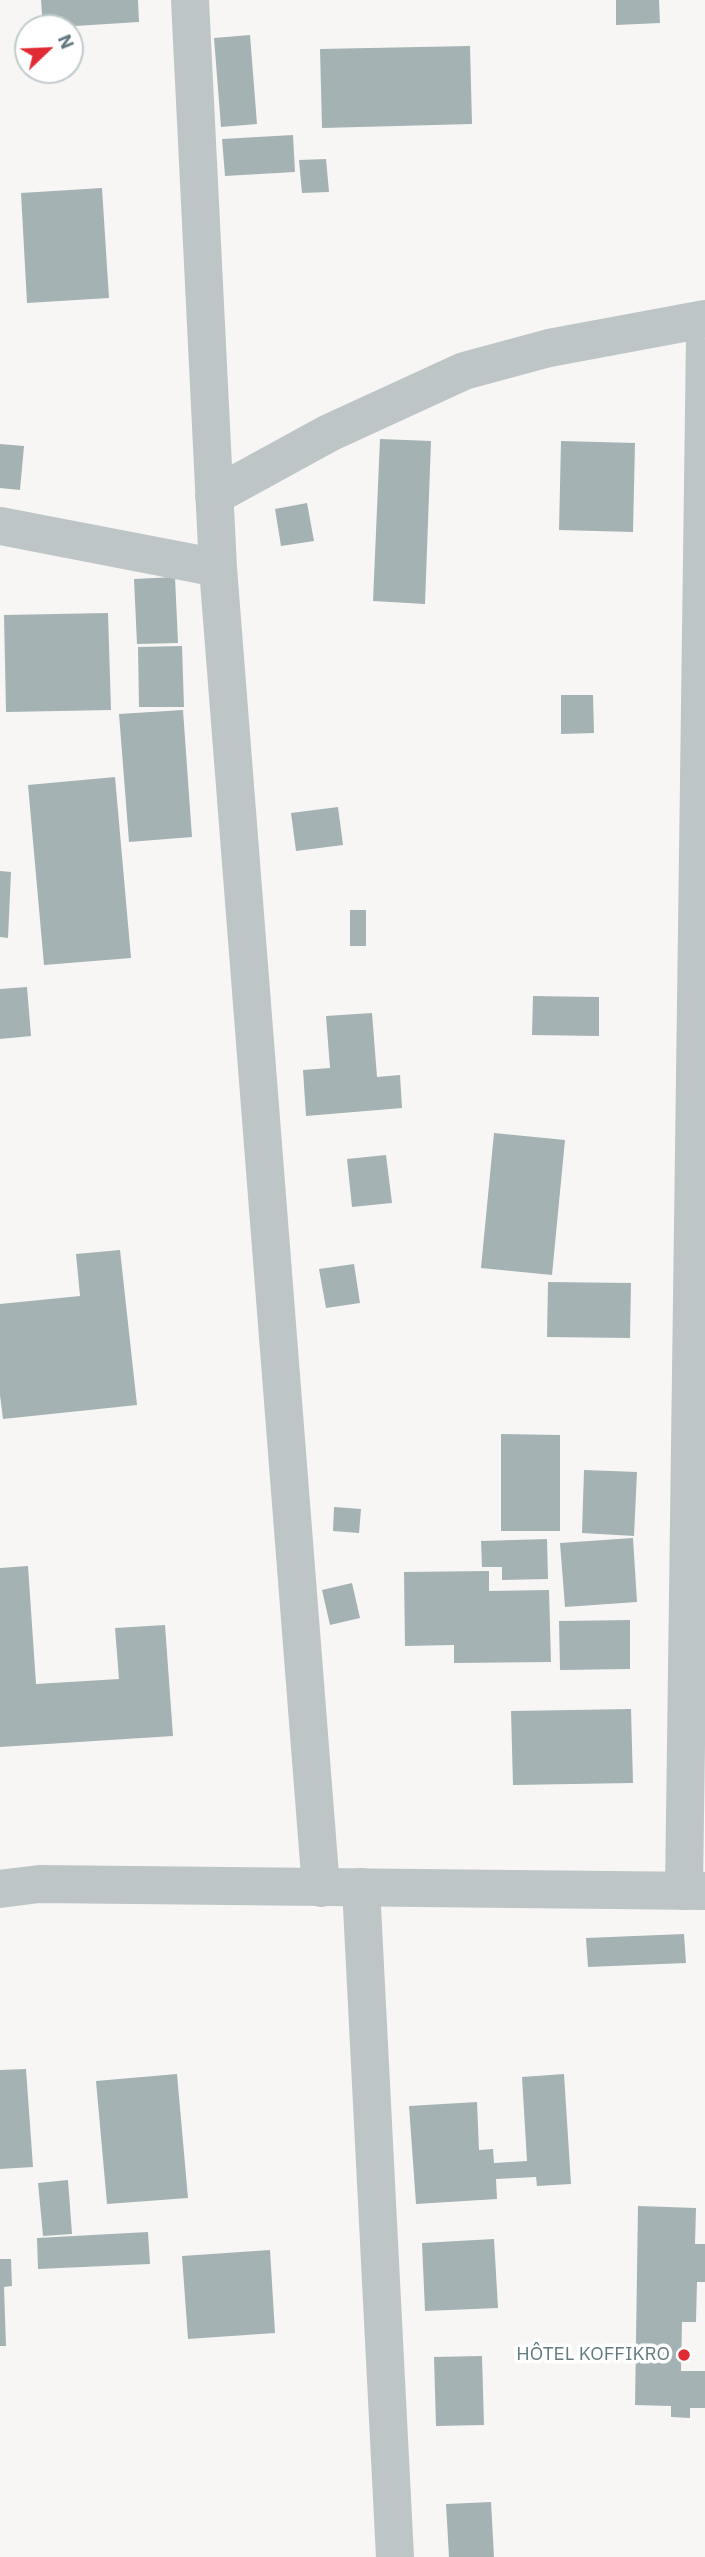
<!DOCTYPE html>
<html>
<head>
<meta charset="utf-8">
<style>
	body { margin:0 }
	#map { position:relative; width:705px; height:2557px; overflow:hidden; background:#f7f6f4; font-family:"IBM Plex Sans",sans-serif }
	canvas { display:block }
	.north { position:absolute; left:14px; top:14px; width:70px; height:70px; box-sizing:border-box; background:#fff; border:2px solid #c1cacc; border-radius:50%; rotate:67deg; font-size:19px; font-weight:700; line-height:28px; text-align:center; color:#637a7f }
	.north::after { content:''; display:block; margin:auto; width:24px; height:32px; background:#e02b34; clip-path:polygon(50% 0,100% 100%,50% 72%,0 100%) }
</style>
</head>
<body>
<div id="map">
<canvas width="705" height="2557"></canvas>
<div class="north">N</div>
</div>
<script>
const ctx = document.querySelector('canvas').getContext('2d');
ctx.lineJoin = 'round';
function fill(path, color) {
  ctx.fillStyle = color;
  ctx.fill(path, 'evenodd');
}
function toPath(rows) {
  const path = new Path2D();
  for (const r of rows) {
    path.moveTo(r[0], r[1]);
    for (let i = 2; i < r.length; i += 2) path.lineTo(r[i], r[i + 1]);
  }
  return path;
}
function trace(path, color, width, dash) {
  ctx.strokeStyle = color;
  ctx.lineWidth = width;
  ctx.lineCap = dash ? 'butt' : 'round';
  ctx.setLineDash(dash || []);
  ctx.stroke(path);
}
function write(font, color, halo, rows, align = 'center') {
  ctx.font = font + ' "IBM Plex Sans",sans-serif';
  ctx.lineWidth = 7;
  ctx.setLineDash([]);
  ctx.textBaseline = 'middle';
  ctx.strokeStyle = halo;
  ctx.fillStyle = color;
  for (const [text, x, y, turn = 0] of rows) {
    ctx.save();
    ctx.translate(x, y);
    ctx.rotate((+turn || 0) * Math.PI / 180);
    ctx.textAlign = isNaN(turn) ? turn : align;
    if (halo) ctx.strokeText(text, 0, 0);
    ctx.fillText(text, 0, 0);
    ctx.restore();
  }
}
fill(toPath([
	[41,0,138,0,139,22,43,28],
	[616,0,659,0,660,23,616,25],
	[250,35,257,124,221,127,214,38],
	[470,46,472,124,322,128,320,49],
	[293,135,295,172,225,176,222,139],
	[326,159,329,192,302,193,299,160],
	[102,188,109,298,27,303,21,193],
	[380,439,431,441,425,604,373,601],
	[561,441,635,443,633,532,559,530],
	[0,444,24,446,20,490,0,488],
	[307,503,314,541,281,546,275,509],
	[175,577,178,643,137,644,134,579],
	[108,613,111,710,6,712,4,615],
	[182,646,184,707,139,707,138,647],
	[561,695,593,695,594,733,561,734],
	[183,710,192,837,129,842,119,714],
	[115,777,131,958,44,965,28,785],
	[338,807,343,845,296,851,291,813],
	[0,871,11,872,8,938,0,937],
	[350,910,366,910,366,946,350,946],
	[27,987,31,1036,0,1039,0,989],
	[533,996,599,997,599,1036,532,1035],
	[372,1013,377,1077,400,1075,402,1108,306,1116,303,1070,330,1068,326,1016],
	[494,1133,565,1140,552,1275,481,1268],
	[386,1155,392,1203,352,1207,347,1159],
	[120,1250,137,1405,3,1419,0,1395,0,1304,80,1296,76,1254],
	[354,1264,360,1303,326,1308,319,1269],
	[548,1282,631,1283,630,1338,547,1337],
	[501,1434,560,1435,560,1531,501,1531],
	[584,1470,637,1472,634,1536,582,1533],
	[334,1507,361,1509,359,1533,333,1531],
	[633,1538,637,1602,565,1607,560,1543],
	[547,1539,548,1579,502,1580,502,1567,482,1567,481,1541],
	[28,1566,36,1684,119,1679,115,1628,165,1625,173,1736,0,1747,0,1568],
	[489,1571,489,1591,549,1590,551,1662,454,1663,454,1645,405,1646,404,1572],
	[352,1583,360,1618,330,1625,322,1590],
	[630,1620,630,1669,560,1670,559,1621],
	[631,1709,633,1783,513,1785,511,1711],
	[684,1934,686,1963,588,1967,586,1938],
	[26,2069,33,2167,0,2169,0,2070],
	[177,2074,188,2198,107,2204,96,2081],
	[564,2074,571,2184,537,2186,536,2177,496,2179,497,2199,416,2204,409,2106,477,2102,479,2150,493,2149,494,2163,527,2161,522,2077],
	[68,2180,72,2234,43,2236,38,2183],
	[638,2206,696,2208,695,2244,705,2244,705,2282,697,2282,696,2322,682,2322,681,2371,705,2371,705,2408,690,2408,690,2418,671,2417,671,2406,635,2405],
	[148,2232,150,2264,38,2269,37,2238],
	[494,2239,498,2308,425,2311,422,2243],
	[270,2250,275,2333,188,2339,182,2256],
	[0,2259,11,2259,12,2286,4,2287,6,2346,0,2346],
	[482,2356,484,2425,436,2426,434,2357],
	[491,2502,494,2557,449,2557,446,2504]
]), '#a5b2b4');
trace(toPath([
	[190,0,218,568,321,1888],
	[214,496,329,433,464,371,549,348,705,319],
	[0,526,218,568],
	[361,1887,395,2557],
	[684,1891,705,336]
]), '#bec5c7', 38);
trace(toPath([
	[0,1889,39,1884,705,1891]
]), '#bec5c7', 38);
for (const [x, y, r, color] of [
	[684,2355,7,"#e02b34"]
]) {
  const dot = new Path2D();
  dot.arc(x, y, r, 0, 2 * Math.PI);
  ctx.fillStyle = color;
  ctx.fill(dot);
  trace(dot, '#fff', 2.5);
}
write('19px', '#637a7f', '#fff', [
	["HÔTEL KOFFIKRO",670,2355]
], 'right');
</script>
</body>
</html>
